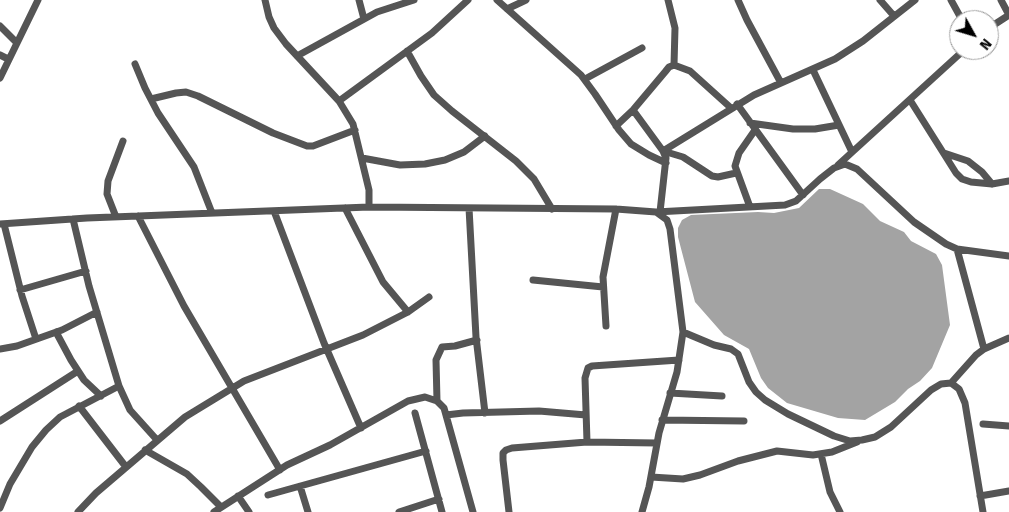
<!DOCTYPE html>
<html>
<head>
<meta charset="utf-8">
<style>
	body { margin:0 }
	#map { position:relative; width:1009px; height:512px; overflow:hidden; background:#fff; font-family:"Fira Sans",sans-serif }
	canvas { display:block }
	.north { position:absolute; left:949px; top:10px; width:50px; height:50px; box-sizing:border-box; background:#fff; border:1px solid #999; border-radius:50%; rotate:129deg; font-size:14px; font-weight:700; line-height:20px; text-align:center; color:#000 }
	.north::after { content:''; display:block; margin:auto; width:18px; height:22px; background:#000; clip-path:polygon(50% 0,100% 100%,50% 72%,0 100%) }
</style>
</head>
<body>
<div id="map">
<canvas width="1009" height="512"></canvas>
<div class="north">N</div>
</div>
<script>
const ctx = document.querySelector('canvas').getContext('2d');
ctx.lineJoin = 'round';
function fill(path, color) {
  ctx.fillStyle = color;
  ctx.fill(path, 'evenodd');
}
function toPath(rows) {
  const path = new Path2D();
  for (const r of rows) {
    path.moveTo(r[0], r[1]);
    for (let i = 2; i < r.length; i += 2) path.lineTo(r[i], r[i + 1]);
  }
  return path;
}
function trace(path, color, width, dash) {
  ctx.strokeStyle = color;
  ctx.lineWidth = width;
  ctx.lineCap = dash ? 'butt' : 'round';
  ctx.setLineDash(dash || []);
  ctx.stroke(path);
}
fill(toPath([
	[819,189,830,189,863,204,880,221,904,232,911,241,936,254,942,265,950,325,932,368,920,381,908,389,895,402,865,420,838,418,787,403,768,388,761,378,749,349,724,335,695,302,678,237,678,228,682,220,691,215,758,212,774,213,799,208]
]), '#a3a3a3');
trace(toPath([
	[265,0,269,17,274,28,286,44,339,101,353,124,369,190,369,207],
	[359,0,364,19],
	[497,0,581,75,595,94,619,130,631,144,649,155,666,163],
	[668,0,675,28,674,65],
	[738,0,747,20,781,83],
	[880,0,894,16],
	[951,0,962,20],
	[1001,0,1009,15],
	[507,9,526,0],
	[0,26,16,42],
	[989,28,1009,15],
	[407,51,421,76,434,95,452,111,516,161,534,179,552,209],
	[0,55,8,59],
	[297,56,377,12,414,0],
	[135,64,145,88,158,113,194,167,212,213],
	[813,70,852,152],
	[0,78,38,0],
	[585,79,642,48],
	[151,99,176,93,186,92,198,96,273,133,307,146,313,146,355,130],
	[910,100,956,173,962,179,971,182,992,184,1009,181],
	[339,101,432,33,468,0],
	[737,104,803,195],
	[633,110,663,151,666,158,660,212],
	[750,123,793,129,815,129,839,125],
	[616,126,633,110,665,72,669,67,674,65,690,71,731,108],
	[663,151,754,95,835,59,863,41,915,0],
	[663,151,683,157,712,176,718,177,736,173],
	[944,153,968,161,982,172,992,184],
	[362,158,400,165,425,164,445,160,464,152,485,136],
	[838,165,964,50],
	[750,207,735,166,739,153,755,130],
	[345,208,383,282,408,312],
	[469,208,476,337,485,413],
	[274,211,324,343,361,428],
	[656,212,785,205,796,201,820,179,834,168,845,164,857,169,914,222,946,244,957,249,1009,256],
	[138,216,184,306,280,470],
	[116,217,107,194,108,181,123,141],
	[73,219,89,286,119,386,130,410,157,440],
	[0,224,87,218,369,207,616,209,656,212,667,220,670,229,683,332,677,372,659,433,649,487,642,512],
	[4,224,22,296,36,339],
	[957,249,984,349],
	[533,280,603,287],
	[20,290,86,271],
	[606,326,603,277,616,209],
	[56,332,71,360,84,380,101,396],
	[683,332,714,345,731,349,738,354,749,382,756,392,765,400,788,414,834,436,850,441,862,440,875,437,891,427,931,390,941,384,951,383,959,389,965,403,983,512],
	[0,349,17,346,62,330,97,312],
	[951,383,976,355,984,349,1009,338],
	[670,393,722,396],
	[437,401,436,360,442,347,455,346,477,340],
	[79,406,126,467],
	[415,413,442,512],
	[446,415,463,413,539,411,586,415],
	[662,420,744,421],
	[0,421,78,371],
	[983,424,1009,426],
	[587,442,585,378,588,368,592,366,679,360],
	[145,450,187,474,201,487,221,507],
	[821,454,830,492,840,512],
	[651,477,683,479,700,475,738,461,777,451,813,455,832,452,857,442],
	[300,486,308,512],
	[268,495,426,451],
	[238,496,249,512],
	[980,496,1009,491],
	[0,508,10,484,32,447,46,430,60,417,119,386],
	[78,512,96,493,185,417,244,381,363,335,408,312,429,297],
	[214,512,287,465,330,445,408,401,425,397,437,401,444,408,473,512],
	[399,512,439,499],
	[509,512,503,460,503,453,506,450,512,448,587,442,657,443]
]), '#555', 7);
</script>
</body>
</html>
